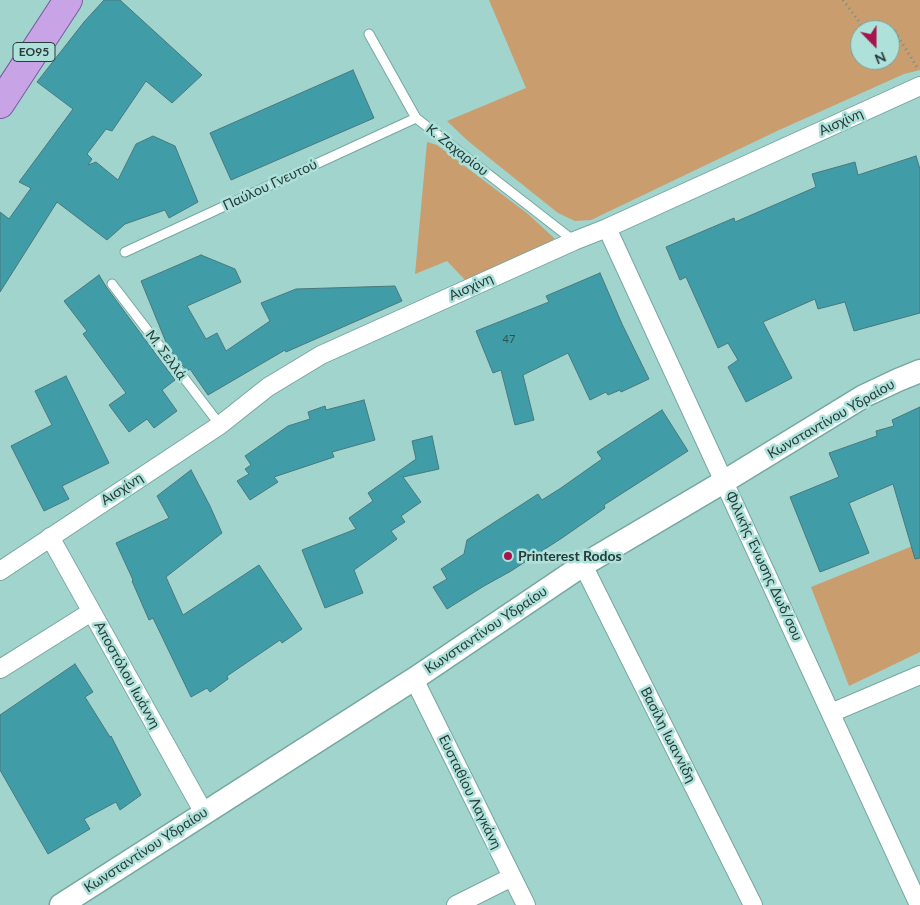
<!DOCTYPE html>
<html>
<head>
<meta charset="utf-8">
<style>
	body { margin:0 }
	#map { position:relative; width:920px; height:905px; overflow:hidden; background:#a1d4cd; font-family:Lato,sans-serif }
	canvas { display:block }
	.north { position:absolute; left:850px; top:20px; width:50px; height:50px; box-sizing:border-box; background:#aee1da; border:1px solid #789f9a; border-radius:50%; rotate:158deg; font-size:14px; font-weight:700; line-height:20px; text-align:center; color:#273c39 }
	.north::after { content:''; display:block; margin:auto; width:18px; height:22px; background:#a7134b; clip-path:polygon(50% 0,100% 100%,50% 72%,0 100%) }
</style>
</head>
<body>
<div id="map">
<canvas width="920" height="905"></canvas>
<div class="north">N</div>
</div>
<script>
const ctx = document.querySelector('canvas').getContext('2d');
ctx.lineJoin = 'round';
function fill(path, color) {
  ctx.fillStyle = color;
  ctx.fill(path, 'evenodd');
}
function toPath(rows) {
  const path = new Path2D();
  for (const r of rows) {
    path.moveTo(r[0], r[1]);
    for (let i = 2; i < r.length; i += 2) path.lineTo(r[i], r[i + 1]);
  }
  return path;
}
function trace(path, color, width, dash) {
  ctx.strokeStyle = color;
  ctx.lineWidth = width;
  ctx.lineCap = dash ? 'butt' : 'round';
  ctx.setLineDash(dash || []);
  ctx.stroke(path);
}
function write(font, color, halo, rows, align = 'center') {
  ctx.font = font + ' Lato,sans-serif';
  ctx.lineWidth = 5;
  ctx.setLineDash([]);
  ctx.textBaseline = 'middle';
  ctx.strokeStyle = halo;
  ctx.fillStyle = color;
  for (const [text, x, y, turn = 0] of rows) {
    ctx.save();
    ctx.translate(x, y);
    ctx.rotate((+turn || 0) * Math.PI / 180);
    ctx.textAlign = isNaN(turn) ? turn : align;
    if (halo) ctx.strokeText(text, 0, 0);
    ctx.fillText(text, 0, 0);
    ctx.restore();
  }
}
fill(toPath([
	[489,0,920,0,920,70,904,74,777,131,591,220,575,221,558,213,468,141,447,121,526,88],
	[860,30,890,30,890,60,860,60],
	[427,142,437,145,528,214,554,238,552,247,466,281,447,261,415,274],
	[920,543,920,652,849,686,811,587]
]), '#ca9d6f');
const building = toPath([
	[104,0,120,0,202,75,172,103,146,81,112,131,106,129,87,154,92,159,88,165,96,162,118,180,136,144,153,136,175,146,198,202,169,218,165,210,125,224,107,240,57,202,0,292,0,212,9,219,31,188,19,182,73,109,37,82,84,22,104,0],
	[353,70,374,118,231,180,210,133,353,70],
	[916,156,920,169,920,313,854,331,845,302,818,309,815,299,763,322,792,378,746,402,728,367,738,360,728,343,718,348,686,277,680,280,666,247,734,218,735,222,816,187,812,174,855,162,858,175,916,156],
	[201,255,235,269,241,282,187,306,206,339,217,333,226,351,270,321,261,303,296,289,395,286,402,301,286,352,285,350,208,395,190,369,187,371,168,347,141,281,201,255],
	[600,273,622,324,649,379,621,392,620,390,608,395,606,392,590,400,568,353,523,375,534,420,515,425,501,370,493,373,476,331,549,302,546,296,600,273],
	[99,275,107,288,175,380,162,390,177,411,154,428,147,419,129,432,109,405,126,393,83,334,87,331,64,301,99,275],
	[66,376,109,463,62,486,69,499,44,511,11,446,52,425,35,391,66,376],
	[364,400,375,440,332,452,334,457,274,477,278,482,250,500,237,481,249,474,245,469,251,465,245,456,288,426,310,419,308,412,325,406,326,410,364,400],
	[920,407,920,558,915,559,893,484,849,503,869,553,820,572,790,497,839,477,829,453,877,436,876,431,894,426,892,420,920,407],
	[662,410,688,451,604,505,605,508,562,538,511,571,484,586,447,609,433,587,447,579,441,569,464,554,467,540,538,494,542,500,561,488,602,459,597,452,662,410],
	[432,436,439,469,403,477,421,502,401,516,405,522,391,531,397,539,354,570,363,593,325,608,302,550,356,529,349,518,373,501,368,493,416,459,412,441,432,436],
	[191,470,210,506,222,533,166,577,183,615,259,565,302,629,282,643,280,640,227,676,228,679,210,692,207,688,191,697,153,618,149,620,132,581,133,580,116,543,169,518,157,496,191,470],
	[75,664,93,692,85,697,110,737,111,736,141,795,120,810,116,802,84,819,90,829,48,854,0,770,0,715,75,664]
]);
fill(building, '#409ca7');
trace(building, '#48787e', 1);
const service = toPath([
	[369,34,416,118,574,241],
	[125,252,416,118],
	[112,284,220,425]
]);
const minor = toPath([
	[607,228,919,905],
	[50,537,204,813],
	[583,565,753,905],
	[0,571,220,425,268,387,321,355,574,241,607,228,920,86],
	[0,669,91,612],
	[414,679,526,905],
	[831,713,920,675],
	[456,905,512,877]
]);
const tertiary = toPath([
	[61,905,414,679,583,565,725,481,864,396,898,380,920,371]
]);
const primary = toPath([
	[0,104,68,0]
]);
trace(service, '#76a7a1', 11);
trace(minor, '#76a7a1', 20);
trace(tertiary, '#76a7a1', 25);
trace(primary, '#7858a0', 30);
trace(toPath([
	[843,0,863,27,881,30],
	[890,31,895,32,917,67]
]), '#6b908b', 3, [1, 4]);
trace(service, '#fff', 9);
trace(minor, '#fff', 18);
trace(tertiary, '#fff', 22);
trace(primary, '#c8a4e7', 28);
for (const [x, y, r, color] of [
	[508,556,5,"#a7134b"]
]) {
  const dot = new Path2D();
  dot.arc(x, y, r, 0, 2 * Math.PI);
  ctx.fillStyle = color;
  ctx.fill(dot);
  trace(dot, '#aee1da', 2);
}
write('11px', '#2d5454', null, [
	["47",509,339]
]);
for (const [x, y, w] of [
	[34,52,42]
]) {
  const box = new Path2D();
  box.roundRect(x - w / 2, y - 9.5, w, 19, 4);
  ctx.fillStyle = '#aee1da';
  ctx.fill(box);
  trace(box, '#273c39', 1);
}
write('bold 12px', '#273c39', null, [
	["ΕΟ95",34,52]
]);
write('14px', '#273c39', '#aee1da', [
	["Αισχίνη",841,122,-24],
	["Κ. Ζαχαρίου",457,150,38],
	["Παύλου Γνευτού",270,185,-25],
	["Αισχίνη",471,287,-24],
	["Μ. Σελλά",166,355,53],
	["Κωνσταντίνου Υδραίου",831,419,-30],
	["Αισχίνη",122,489,-33],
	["Φιλικής Ένωσης Δωδ/σου",764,566,65],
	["Κωνσταντίνου Υδραίου",486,630,-34],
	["Αποστόλου Ιωάννη",127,675,61],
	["Βασίλη Ιωαννίδη",668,735,63],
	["Ευσταθίου Λαγκάνη",470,792,64],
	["Κωνσταντίνου Υδραίου",146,850,-33]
]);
write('bold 14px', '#273c39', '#aee1da', [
	["Printerest Rodos",518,556]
], 'left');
</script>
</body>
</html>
